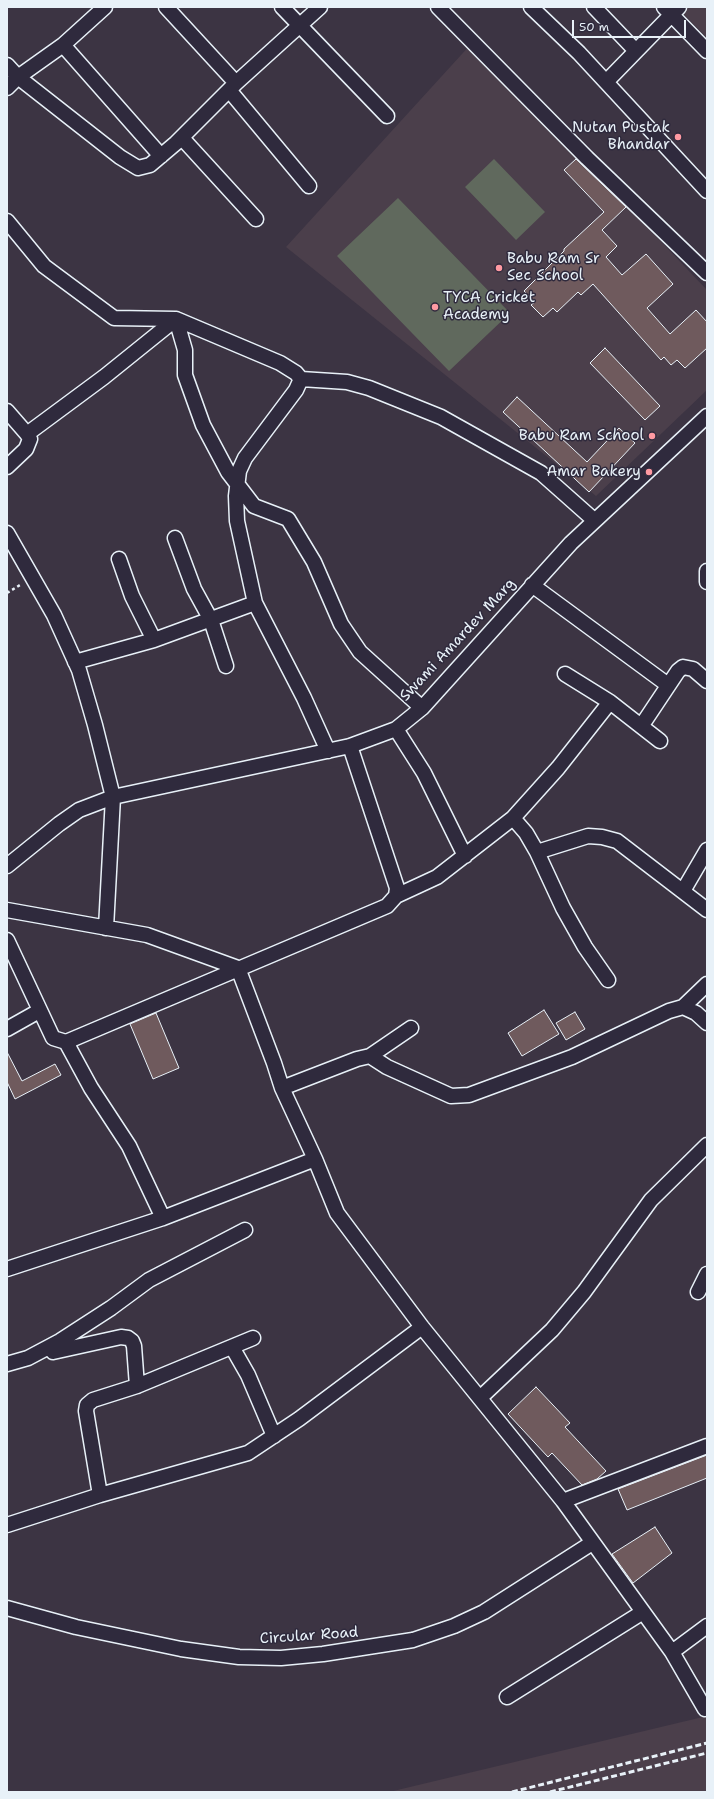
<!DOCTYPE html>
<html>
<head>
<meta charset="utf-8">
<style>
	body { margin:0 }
	#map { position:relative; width:714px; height:1799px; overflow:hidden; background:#3c3443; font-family:"Shantell Sans",sans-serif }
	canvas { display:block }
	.frame { position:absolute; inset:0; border:8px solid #e8f1f8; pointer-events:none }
	.scale { position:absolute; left:572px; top:20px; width:114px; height:18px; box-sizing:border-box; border:2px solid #e8f1f8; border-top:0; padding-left:5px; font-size:12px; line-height:14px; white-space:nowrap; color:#e8f1f8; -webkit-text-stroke:3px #2f2a3d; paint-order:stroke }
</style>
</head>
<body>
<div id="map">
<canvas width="714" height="1799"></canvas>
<div class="frame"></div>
<div class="scale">50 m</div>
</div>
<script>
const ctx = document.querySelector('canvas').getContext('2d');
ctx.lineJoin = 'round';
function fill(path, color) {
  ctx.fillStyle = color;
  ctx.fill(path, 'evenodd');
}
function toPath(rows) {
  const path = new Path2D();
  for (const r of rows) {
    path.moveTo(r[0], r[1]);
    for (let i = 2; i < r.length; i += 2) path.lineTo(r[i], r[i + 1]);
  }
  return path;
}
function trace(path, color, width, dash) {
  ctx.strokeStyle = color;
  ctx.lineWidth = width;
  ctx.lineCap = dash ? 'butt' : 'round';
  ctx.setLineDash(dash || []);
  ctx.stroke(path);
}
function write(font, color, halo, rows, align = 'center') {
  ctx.font = font + ' "Shantell Sans",sans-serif';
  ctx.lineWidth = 3;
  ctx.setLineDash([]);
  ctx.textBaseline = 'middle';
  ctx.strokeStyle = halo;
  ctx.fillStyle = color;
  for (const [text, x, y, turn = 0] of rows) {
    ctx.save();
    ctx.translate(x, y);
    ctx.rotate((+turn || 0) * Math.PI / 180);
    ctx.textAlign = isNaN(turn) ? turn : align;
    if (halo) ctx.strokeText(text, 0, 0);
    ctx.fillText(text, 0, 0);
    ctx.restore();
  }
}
fill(toPath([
	[677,7,707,7,707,38],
	[472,43,707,290,707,390,596,496,286,247],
	[707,1716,707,1792,389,1792]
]), '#4b3f4b');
fill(toPath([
	[494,159,545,212,516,240,465,187],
	[398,198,510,313,449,371,337,256]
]), '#60695d');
const building = toPath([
	[576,159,626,207,602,230,617,246,606,257,622,275,646,254,673,284,647,308,670,334,696,310,707,322,707,348,685,368,677,360,671,365,664,357,661,360,593,284,581,295,578,292,557,312,553,308,543,317,531,305,535,302,524,291,564,251,564,249,604,212,564,170,576,159],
	[605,348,660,406,645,420,590,363,605,348],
	[517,397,587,462,619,428,635,443,589,492,503,412,517,397],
	[544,1010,559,1034,522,1056,508,1033,544,1010],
	[575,1012,585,1029,566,1040,556,1023,575,1012],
	[156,1013,179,1068,153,1079,130,1024,156,1013],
	[7,1052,22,1081,55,1064,61,1075,15,1099,7,1082,7,1052],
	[536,1387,570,1423,565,1427,606,1471,597,1479,582,1485,552,1453,548,1457,508,1414,536,1387],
	[707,1455,707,1478,627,1510,618,1489,707,1455],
	[655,1527,672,1553,633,1583,612,1554,655,1527]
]);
fill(building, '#6f5a5d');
trace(building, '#e8f1f8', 1);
const minor = toPath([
	[166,7,236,83],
	[282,7,387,116],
	[438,7,587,158,707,273],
	[531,7,579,53,707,191],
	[594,7,636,51],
	[664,7,707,51],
	[63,45,161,156],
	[7,65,18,77,120,157,138,168,150,165,176,143,236,83,320,7],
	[606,82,679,7],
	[7,88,18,77,63,45,105,7],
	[229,90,309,186],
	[182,138,256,219],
	[7,221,44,266,114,318,176,319,280,363,296,373,301,379,296,390,245,458,239,471,236,496,237,521,255,603,304,698,328,751],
	[176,319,185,350,185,375,203,425,228,472,254,506,288,519,314,562,341,624,360,652,422,708],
	[301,379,347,382,369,388,441,417,541,473,594,520],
	[7,411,27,434,30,439,26,449,7,467],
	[27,434,104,377,176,319],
	[7,533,54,615,79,670,95,725,113,797,106,928],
	[175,538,194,589,211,620,226,666],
	[119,559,132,596,154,640],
	[707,571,707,582],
	[532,585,668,685],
	[75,662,154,640,255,603],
	[565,674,610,702,660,741],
	[642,725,678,671,683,667,693,669,707,681],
	[396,729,424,773,465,856],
	[513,818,526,833,537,852,563,908,585,947,608,980],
	[537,852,588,836,602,837,617,841,707,910],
	[7,866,59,824,79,810,113,797,350,746,396,729,422,708,571,543,707,416],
	[683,891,707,850],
	[396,896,437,877,513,818,558,768,610,702],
	[7,910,147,935,238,968,274,1063,282,1088,315,1159,337,1213,422,1327,563,1501,672,1652,705,1709],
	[7,940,53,1038,66,1042,387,906,396,896,397,888,350,746],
	[683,1007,696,1013,707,1023],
	[7,1029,39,1011],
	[66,1042,91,1088,129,1146,163,1218],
	[370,1056,411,1028],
	[282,1088,357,1059,370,1056,387,1067,451,1096,469,1095,572,1057,669,1011,683,1007,707,984],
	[7,1269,163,1218,315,1159],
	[698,1292,707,1274],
	[232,1347,248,1375,274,1436],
	[53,1352,121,1337,128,1338,132,1341,134,1346,137,1386],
	[7,1364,28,1358,60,1341,111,1308,149,1280,245,1230],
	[480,1398,552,1330,584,1292,651,1200,707,1145],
	[100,1495,86,1411,87,1405,93,1400,137,1386,253,1338],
	[563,1501,707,1446],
	[7,1525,100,1495,248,1453,299,1419,422,1327],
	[7,1608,76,1627,181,1649,239,1657,281,1658,323,1654,413,1640,454,1626,484,1612,592,1543],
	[672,1652,707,1626],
	[507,1697,643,1612]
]);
trace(minor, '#e8f1f8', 17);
trace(toPath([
	[7,593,20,585]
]), '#e8f1f8', 2.5, [3, 3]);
trace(minor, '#2f2a3d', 14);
trace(toPath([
	[512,1792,707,1743],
	[550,1792,707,1753]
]), '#e8f1f8', 3, [6, 3]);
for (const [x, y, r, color] of [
	[678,137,4,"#ff9aa2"],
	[499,268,4,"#ff9aa2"],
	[435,307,4,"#ff9aa2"],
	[652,436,4,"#ff9aa2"],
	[649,472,4,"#ff9aa2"]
]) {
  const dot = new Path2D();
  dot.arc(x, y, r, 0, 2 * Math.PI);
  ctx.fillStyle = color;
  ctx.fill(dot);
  trace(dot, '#2f2a3d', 1.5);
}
write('15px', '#e8f1f8', '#2f2a3d', [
	["Nutan Pustak",670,128],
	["Bhandar",670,145],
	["Babu Ram Sr",507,259,"left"],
	["Sec School",507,276,"left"],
	["TYCA Cricket",443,298,"left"],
	["Academy",443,315,"left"],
	["Babu Ram School",644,436],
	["Amar Bakery",641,472]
], 'right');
write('15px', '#e8f1f8', '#2f2a3d', [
	["Swami Amardev Marg",458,640,-47],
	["Circular Road",309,1636,-4]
]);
</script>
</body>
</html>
